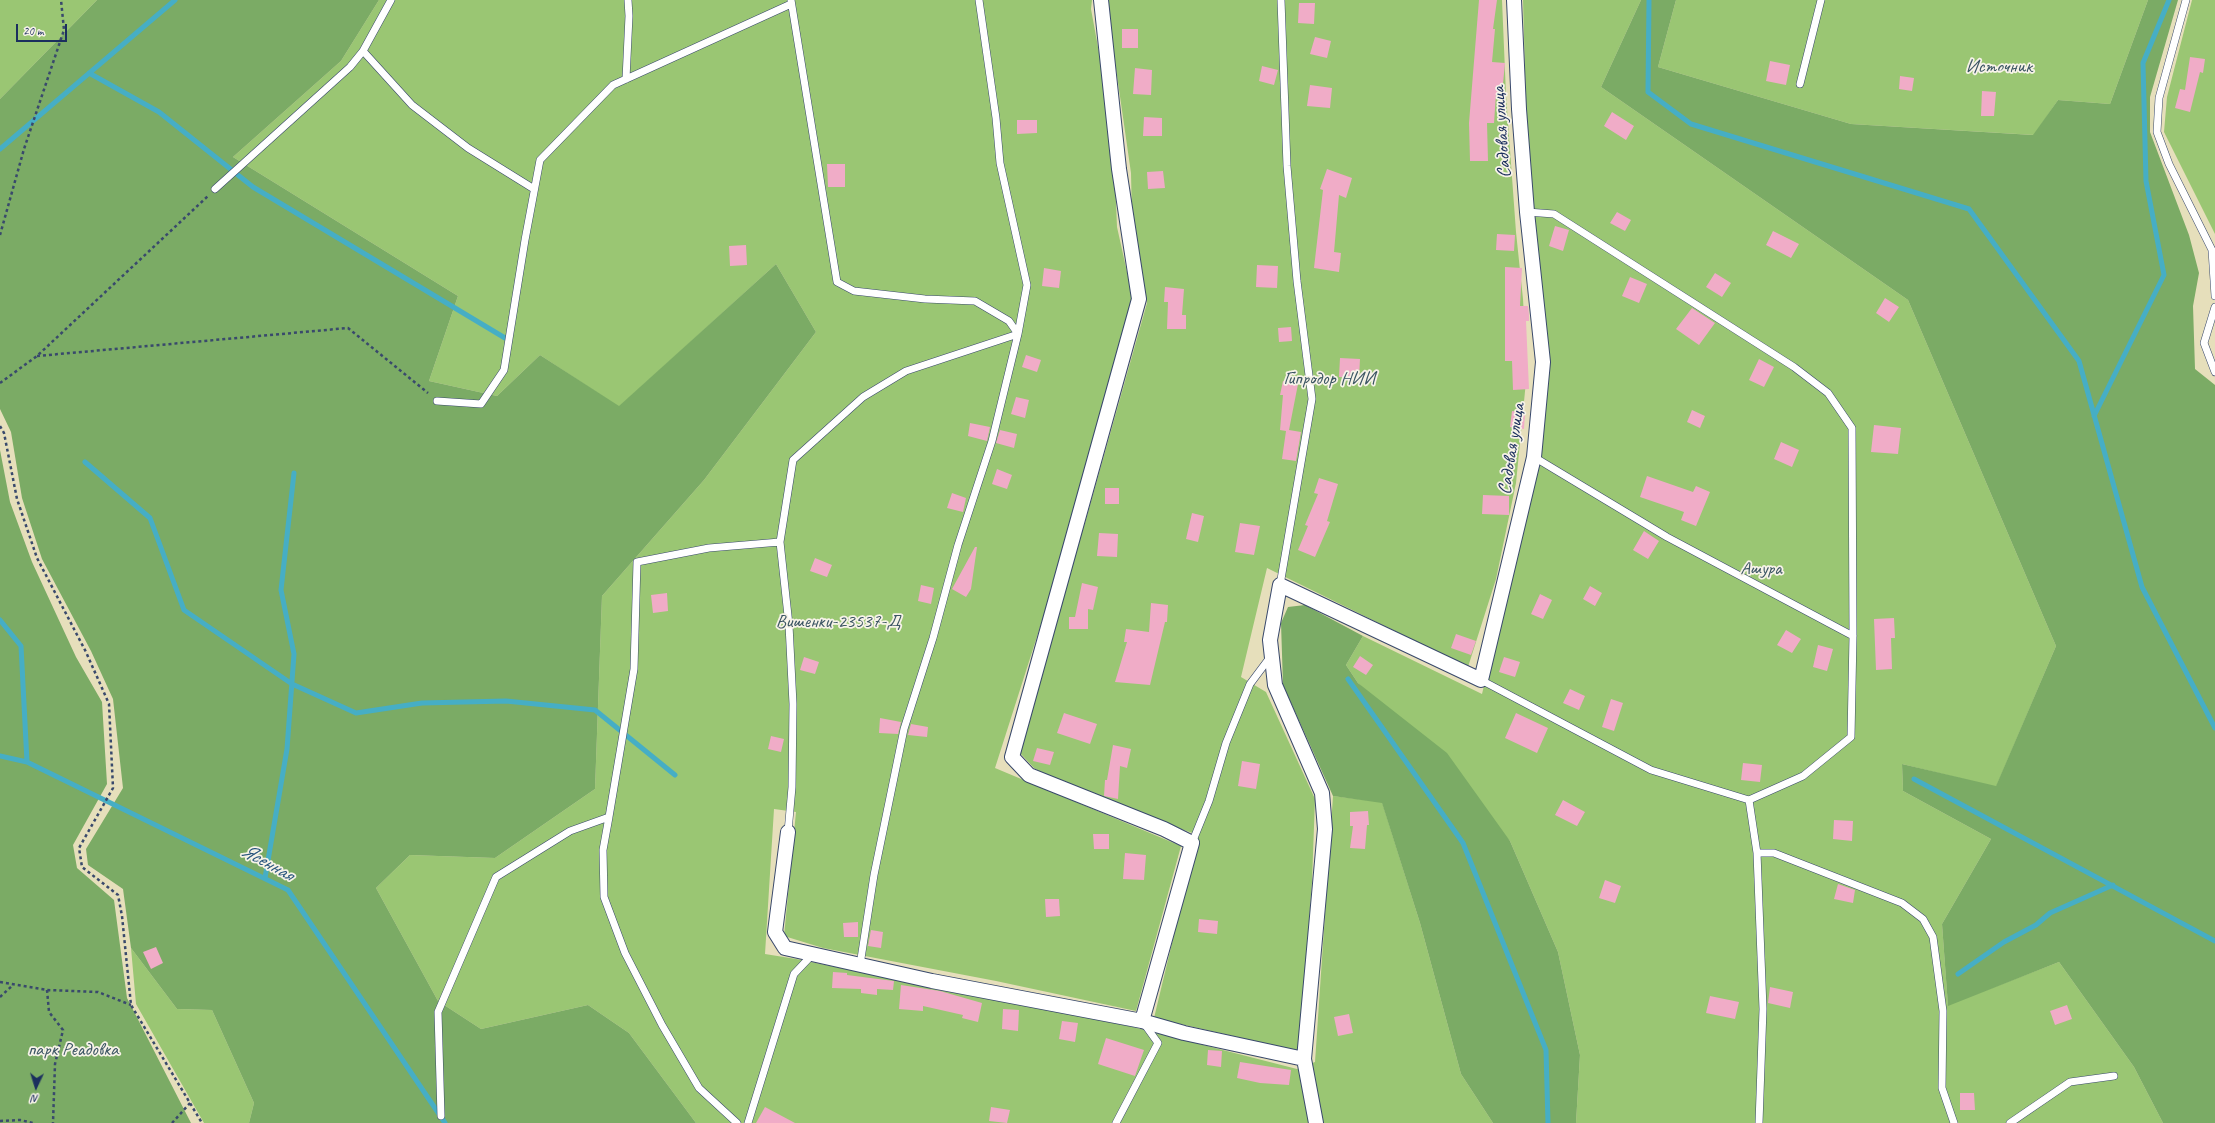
<!DOCTYPE html>
<html>
<head>
<meta charset="utf-8">
<style>
	body { margin:0 }
	#map { position:relative; width:2215px; height:1123px; overflow:hidden; background:#e6dfbb; font-family:Caveat,sans-serif }
	canvas { display:block }
	.north { position:absolute; left:16px; top:1067px; width:40px; height:40px; -webkit-text-stroke:3px #f7f3e8; paint-order:stroke; rotate:184deg; font-size:11px; font-weight:700; line-height:16px; text-align:center; color:#1b2f5e }
	.north::after { content:''; display:block; margin:auto; width:14px; height:18px; background:#1b2f5e; clip-path:polygon(50% 0,100% 100%,50% 72%,0 100%) }
	.scale { position:absolute; left:16px; top:24px; width:51px; height:18px; box-sizing:border-box; border:2px solid #1b2f5e; border-top:0; padding-left:5px; font-size:12px; line-height:14px; white-space:nowrap; color:#1b2f5e; -webkit-text-stroke:3px #f7f3e8; paint-order:stroke }
</style>
</head>
<body>
<div id="map">
<canvas width="2215" height="1123"></canvas>
<div class="north">N</div>
<div class="scale">20 m</div>
</div>
<script>
const ctx = document.querySelector('canvas').getContext('2d');
ctx.lineJoin = 'round';
function fill(path, color) {
  ctx.fillStyle = color;
  ctx.fill(path, 'evenodd');
}
function toPath(rows) {
  const path = new Path2D();
  for (const r of rows) {
    path.moveTo(r[0], r[1]);
    for (let i = 2; i < r.length; i += 2) path.lineTo(r[i], r[i + 1]);
  }
  return path;
}
function trace(path, color, width, dash) {
  ctx.strokeStyle = color;
  ctx.lineWidth = width;
  ctx.lineCap = dash ? 'butt' : 'round';
  ctx.setLineDash(dash || []);
  ctx.stroke(path);
}
function write(font, color, halo, rows, align = 'center') {
  ctx.font = font + ' Caveat,sans-serif';
  ctx.lineWidth = 3.5;
  ctx.setLineDash([]);
  ctx.textBaseline = 'middle';
  ctx.strokeStyle = halo;
  ctx.fillStyle = color;
  for (const [text, x, y, turn = 0] of rows) {
    ctx.save();
    ctx.translate(x, y);
    ctx.rotate((+turn || 0) * Math.PI / 180);
    ctx.textAlign = isNaN(turn) ? turn : align;
    if (halo) ctx.strokeText(text, 0, 0);
    ctx.fillText(text, 0, 0);
    ctx.restore();
  }
}
fill(toPath([
	[0,0,97,0,0,99],
	[379,0,1092,0,1091,9,1113,129,1117,227,1133,299,1056,577,995,768,1181,846,1136,1011,996,981,823,948,784,936,796,812,774,809,765,954,796,959,1133,1027,1297,1069,1315,1062,1333,796,1382,802,1420,923,1461,1074,1493,1123,696,1123,629,1033,588,1005,481,1029,438,1001,376,888,410,855,495,858,595,789,602,596,704,480,816,332,776,264,619,407,540,355,497,396,429,381,458,296,233,157,341,61],
	[1108,0,1502,0,1506,95,1516,232,1523,299,1527,371,1516,483,1496,579,1468,667,1267,568,1241,677,1266,692,1315,799,1312,882,1299,1051,1154,1018,1198,835,1074,791,1034,768,1020,753,1067,577,1085,523,1147,303,1132,219,1131,173,1107,6],
	[1523,0,1641,0,1601,87,1908,300,2056,646,1996,787,1902,764,1903,791,1991,839,1942,924,1948,1005,2059,962,2134,1067,2163,1123,1576,1123,1580,1055,1558,952,1510,841,1358,683,1346,665,1363,636,1482,694,1535,477,1548,366,1527,145],
	[1676,0,2148,0,2110,104,2058,100,2034,135,1851,124,1658,67],
	[2192,0,2215,0,2215,234,2164,132,2167,97],
	[131,948,177,1009,212,1010,254,1103,249,1123,204,1123,136,1004]
]), '#9ac673');
fill(toPath([
	[97,0,379,0,341,61,233,157,458,296,429,381,497,396,540,355,619,406,776,264,816,332,704,480,602,596,595,789,495,858,410,855,376,888,438,1001,481,1029,588,1005,629,1033,696,1123,249,1123,254,1103,212,1010,177,1009,131,948,123,889,88,865,86,849,123,788,113,699,91,651,42,559,22,498,11,432,0,409,0,99],
	[1641,0,1676,0,1658,67,1851,124,2033,135,2058,100,2110,104,2148,0,2178,0,2150,97,2150,132,2189,235,2199,273,2193,306,2195,369,2215,385,2215,1123,2163,1123,2134,1067,2059,962,1948,1006,1942,924,1991,839,1903,791,1902,764,1996,786,2056,646,1908,300,1601,87],
	[0,450,10,502,32,562,76,657,102,702,107,784,73,845,77,868,114,900,127,998,191,1123,0,1123],
	[1305,605,1363,636,1346,665,1358,683,1447,753,1510,841,1558,952,1580,1055,1576,1123,1493,1123,1461,1074,1420,923,1382,803,1333,796,1283,685,1281,623,1288,607]
]), '#7bab65');
trace(toPath([
	[1649,0,1648,92,1691,124,1969,209,2079,361,2142,587,2215,728],
	[89,73,159,112,253,187,505,338],
	[0,149,175,0],
	[2094,416,2164,275,2146,181,2143,63,2169,0],
	[85,462,150,518,184,610,292,684,356,713,422,703,506,701,595,710,675,775],
	[0,620,21,646,27,762],
	[1348,679,1463,843,1546,1050,1548,1123],
	[0,756,27,762,288,890,445,1123],
	[1914,779,2215,941],
	[265,878,287,749,294,654,281,590,294,473],
	[1958,974,2004,942,2036,925,2050,913,2113,885]
]), '#46aec5', 5);
fill(toPath([
	[1479,0,1497,0,1493,29,1495,29,1492,62,1505,63,1502,94,1496,94,1494,123,1487,123,1488,161,1470,161,1469,123],
	[1299,3,1315,3,1314,24,1298,23],
	[1122,29,1138,29,1138,48,1122,48],
	[1315,37,1331,41,1327,58,1310,54],
	[2190,57,2205,59,2203,73,2200,72,2190,112,2175,108,2180,89,2185,90],
	[1770,61,1790,65,1786,85,1766,81],
	[1262,66,1278,70,1274,85,1259,81],
	[1135,68,1152,70,1151,95,1133,94],
	[1900,76,1914,78,1912,91,1899,89],
	[1310,85,1332,88,1330,108,1307,106],
	[1982,91,1996,92,1994,116,1981,116],
	[1612,112,1634,126,1626,140,1604,126],
	[1144,117,1162,118,1162,136,1143,136],
	[1017,120,1037,120,1037,133,1017,134],
	[827,164,845,164,845,187,828,187],
	[1327,169,1352,178,1346,198,1339,195,1334,252,1341,253,1339,272,1314,268,1323,190,1320,189],
	[1163,171,1165,188,1148,189,1147,172],
	[1617,212,1631,220,1625,231,1610,223],
	[1555,226,1569,230,1563,251,1549,246],
	[1773,231,1799,244,1791,258,1766,245],
	[1497,234,1515,235,1514,251,1496,250],
	[746,245,747,265,730,266,729,246],
	[1257,265,1278,266,1277,288,1256,287],
	[1505,267,1522,268,1520,306,1528,306,1529,315,1529,321,1526,321,1529,389,1513,390,1512,361,1505,361],
	[1044,268,1061,271,1059,288,1042,286],
	[1715,273,1731,283,1722,297,1706,287],
	[1630,277,1647,284,1639,303,1622,296],
	[1165,287,1184,289,1182,315,1186,315,1186,329,1167,329,1168,302,1164,302],
	[1885,298,1899,307,1889,322,1876,313],
	[1692,308,1715,323,1699,345,1676,329],
	[1291,327,1292,341,1279,342,1278,328],
	[1026,355,1041,360,1037,372,1022,367],
	[1340,358,1360,359,1359,378,1339,377],
	[1759,359,1774,367,1764,387,1749,380],
	[1283,381,1298,384,1289,430,1301,432,1296,461,1282,459,1286,431,1280,430,1283,395,1280,395],
	[1016,397,1029,400,1025,418,1011,414],
	[1692,410,1705,416,1700,428,1687,422],
	[1512,411,1525,413,1524,429,1510,427],
	[970,423,990,427,987,441,968,436],
	[1874,425,1901,428,1898,454,1871,452],
	[1000,430,1017,434,1014,448,996,443],
	[1781,442,1799,450,1792,467,1774,459],
	[997,469,1012,475,1007,489,992,484],
	[1647,476,1693,492,1696,486,1710,492,1696,526,1681,520,1684,512,1640,497],
	[1319,478,1338,484,1327,521,1330,522,1315,557,1298,550,1308,526,1305,525,1318,494,1314,493],
	[1105,488,1119,488,1119,504,1105,504],
	[952,493,966,498,963,512,947,508],
	[1483,495,1509,496,1509,515,1482,514],
	[1192,513,1204,516,1198,542,1186,539],
	[1240,523,1260,526,1254,555,1235,552],
	[1644,531,1659,541,1648,559,1633,550],
	[1099,533,1118,534,1117,557,1097,556],
	[975,547,977,547,971,589,966,597,952,589],
	[815,558,832,565,827,577,810,571],
	[1082,583,1098,587,1093,610,1088,609,1088,629,1069,629,1069,617,1075,617],
	[921,585,934,588,931,604,918,601],
	[1590,586,1602,593,1595,606,1583,599],
	[667,593,668,611,653,613,651,595],
	[1540,594,1552,600,1543,619,1531,614],
	[1151,603,1168,605,1167,622,1165,622,1150,685,1115,682,1127,642,1124,642,1126,629,1149,632],
	[1894,618,1895,638,1891,638,1892,669,1876,670,1874,619],
	[1786,630,1801,639,1792,653,1777,645],
	[1456,634,1476,641,1471,655,1451,648],
	[1818,645,1833,649,1827,671,1813,667],
	[1360,656,1373,665,1366,675,1353,667],
	[804,657,819,662,815,674,800,670],
	[1504,657,1520,662,1515,677,1499,672],
	[1570,689,1585,696,1579,710,1563,703],
	[1611,699,1623,703,1614,731,1602,727],
	[1064,713,1097,724,1090,744,1057,733],
	[1516,713,1548,728,1537,753,1505,738],
	[880,718,901,722,898,734,879,733],
	[911,724,928,727,927,737,908,735],
	[771,736,784,739,781,752,768,749],
	[1113,745,1131,749,1127,768,1120,766,1118,799,1104,796,1105,780,1107,780],
	[1037,748,1054,752,1050,765,1033,761],
	[1242,761,1260,764,1256,789,1238,786],
	[1743,763,1762,765,1760,782,1741,780],
	[1563,800,1585,812,1577,826,1555,815],
	[1368,811,1369,825,1367,825,1365,849,1350,848,1353,826,1350,826,1350,812],
	[1834,820,1853,821,1852,841,1833,839],
	[1093,834,1109,834,1109,849,1094,849],
	[1125,853,1146,855,1144,880,1123,879],
	[1605,880,1621,886,1615,903,1599,898],
	[1838,884,1855,890,1853,903,1834,899],
	[1045,899,1059,899,1060,916,1046,917],
	[1199,919,1218,921,1217,934,1198,932],
	[858,922,858,937,844,937,843,923],
	[871,930,883,932,881,948,868,946],
	[156,947,163,963,151,969,143,952],
	[833,972,847,973,847,975,894,981,893,990,877,989,877,995,861,993,861,989,832,988],
	[901,985,940,991,982,1003,978,1022,962,1018,963,1015,923,1006,923,1011,899,1009],
	[1770,987,1793,992,1790,1008,1768,1003],
	[1710,996,1739,1002,1735,1019,1706,1013],
	[2067,1005,2072,1019,2055,1025,2050,1011],
	[1003,1009,1019,1010,1018,1031,1002,1029],
	[1349,1014,1353,1033,1338,1036,1334,1017],
	[1062,1021,1078,1023,1075,1042,1059,1039],
	[1106,1038,1144,1050,1135,1076,1098,1064],
	[1208,1050,1222,1051,1221,1067,1207,1065],
	[1240,1062,1291,1070,1289,1085,1260,1083,1237,1078],
	[1960,1093,1974,1093,1975,1110,1960,1110],
	[765,1107,795,1123,756,1123],
	[991,1107,1010,1110,1007,1123,989,1121]
]), '#f0acc7');
const lane = toPath([
	[791,0,837,282,854,291,925,299,975,301,1009,321,1018,334,992,441,958,545,933,638,904,729,874,875,860,965],
	[2186,0,2159,98,2157,132,2169,164,2212,250,2215,296],
	[363,51,412,105,468,148,534,189],
	[626,79,629,16,628,0],
	[1800,84,1821,0],
	[215,189,350,67,363,51,391,0],
	[2215,307,2204,343,2215,372],
	[437,401,481,404,504,370,525,240,540,160,613,85,791,4],
	[1534,457,1667,537,1853,636],
	[780,542,789,625,793,704,792,787,788,832],
	[1280,585,1312,399,1297,281,1287,166,1281,0],
	[1481,680,1651,770,1749,800,1803,776,1851,737,1853,636,1852,428,1828,393,1794,367,1554,214,1527,212],
	[1749,800,1757,853,1763,1009,1759,1123],
	[609,817,603,850,604,897,625,953,662,1025,699,1088,737,1123],
	[1192,843,1209,801,1226,743,1250,684,1271,656],
	[1757,853,1774,853,1902,903,1923,919,1933,937,1943,1011,1942,1088,1954,1123],
	[441,1116,438,1012,496,877,570,831,609,817,634,669,637,562,709,548,780,542,793,460,863,397,906,371,1018,334,1027,285,1000,163,996,118,979,0],
	[748,1123,794,974,812,955],
	[1116,1123,1158,1043,1143,1022],
	[2010,1123,2070,1082,2114,1076]
]);
const street = toPath([
	[1101,0,1119,169,1139,299,1012,757,1029,775,1164,829,1192,843,1142,1021],
	[788,832,775,932,785,948,932,981,1142,1021,1184,1033,1304,1059],
	[1316,1123,1304,1059,1325,829,1322,793,1275,685,1270,640,1280,585,1481,680,1534,457,1543,362,1527,212,1519,109,1514,0]
]);
trace(lane, '#39496c', 8);
trace(street, '#39496c', 16);
trace(toPath([
	[0,235,24,149,64,30,61,0],
	[37,356,348,328,428,393],
	[0,383,37,356,208,196],
	[0,426,4,433,17,499,37,558,86,652,109,704,113,788,79,848,82,867,118,895,122,916,131,1005,202,1123],
	[0,982,47,990,98,992,131,1005],
	[47,990,49,1012,63,1030,55,1064,53,1123],
	[0,997,14,984],
	[0,1121,20,1120,33,1123],
	[172,1123,191,1102]
]), '#39496c', 2.5, [3, 3]);
trace(lane, '#fff', 7);
trace(street, '#fff', 14);
write('19px', '#3b5563', '#f7f3e8', [
	["Источник",1999,67],
	["Гипродор НИИ",1329,379],
	["Ашура",1761,569],
	["Вишенки-23537-Д",838,622],
	["парк Реадовка",73,1050]
]);
write('19px', '#1b2f5e', '#f7f3e8', [
	["Садовая улица",1502,132,-94],
	["Садовая улица",1512,449,-81]
]);
write('italic 20px', '#28557d', '#f7f3e8', [
	["Ясенная",267,863,29]
]);
</script>
</body>
</html>
